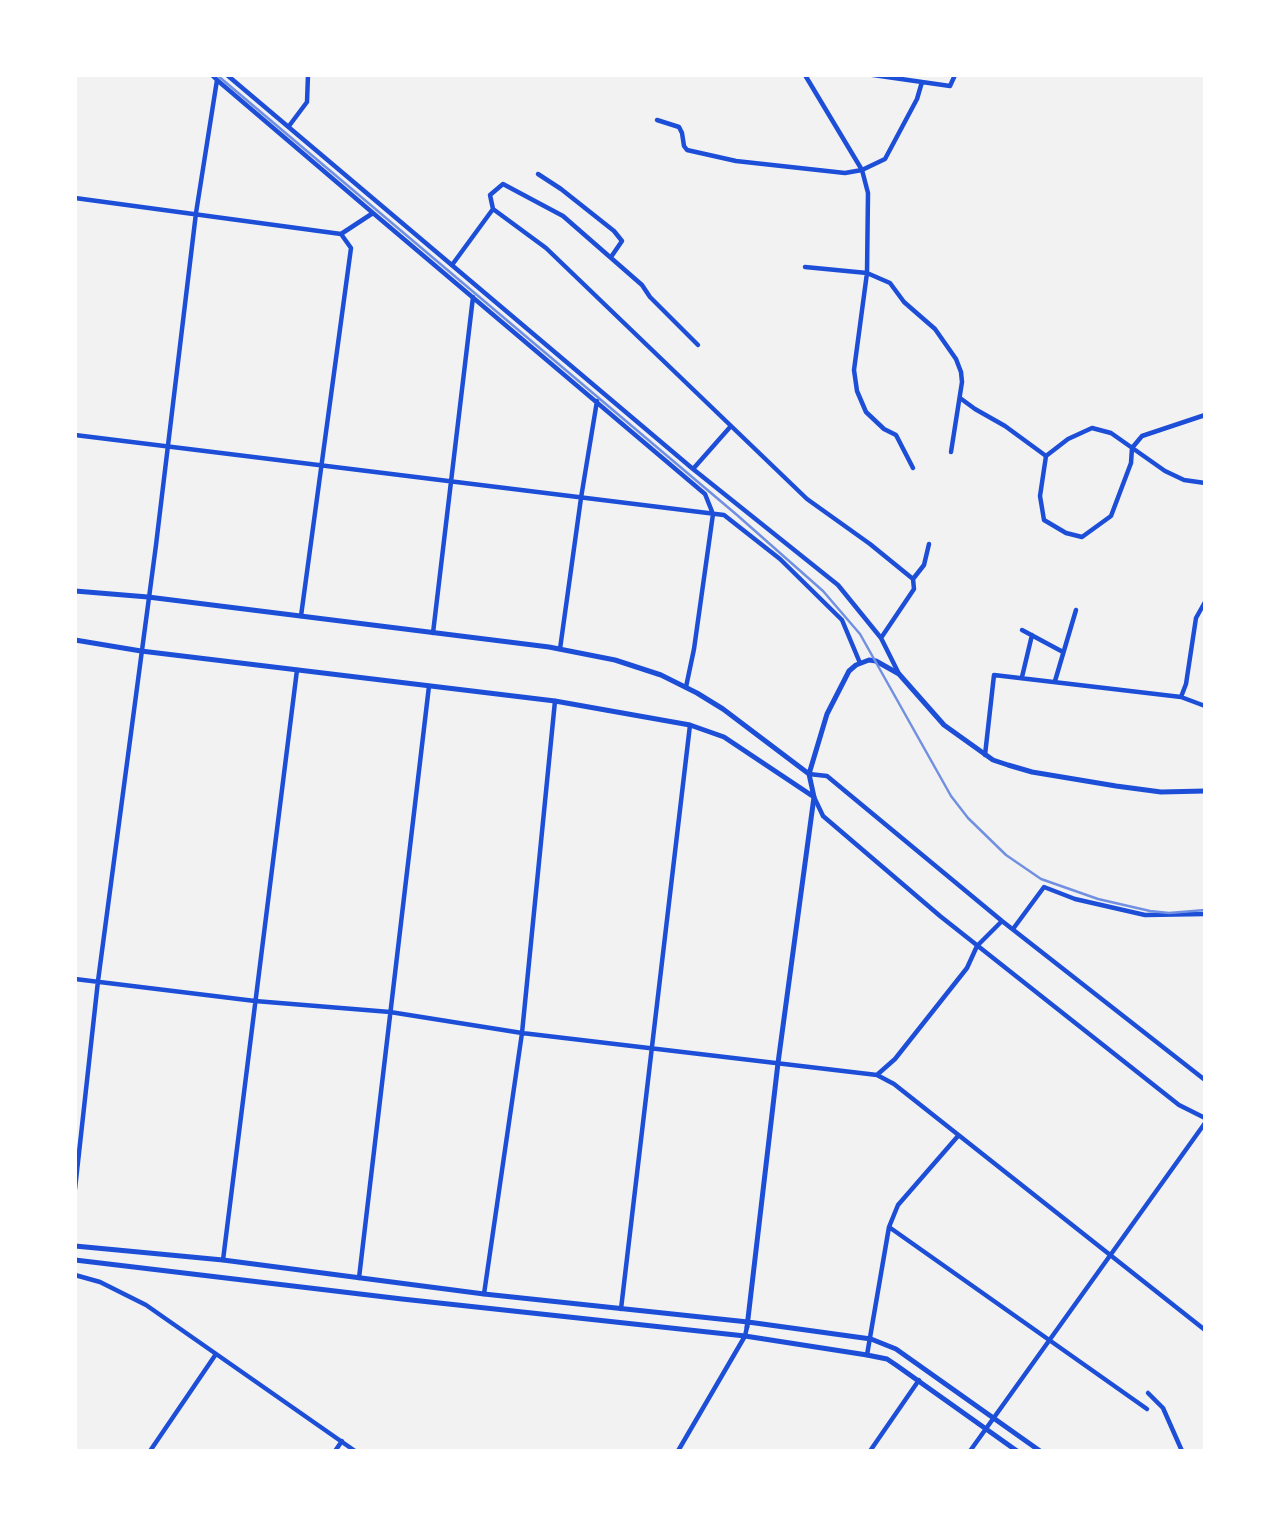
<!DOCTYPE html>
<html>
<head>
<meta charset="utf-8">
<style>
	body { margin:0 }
	#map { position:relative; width:1280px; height:1526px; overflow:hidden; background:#f2f2f2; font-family:"PT Sans Narrow",sans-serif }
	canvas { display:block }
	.frame { position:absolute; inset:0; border:77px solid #fff; pointer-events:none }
</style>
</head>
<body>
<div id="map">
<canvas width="1280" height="1526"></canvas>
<div class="frame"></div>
</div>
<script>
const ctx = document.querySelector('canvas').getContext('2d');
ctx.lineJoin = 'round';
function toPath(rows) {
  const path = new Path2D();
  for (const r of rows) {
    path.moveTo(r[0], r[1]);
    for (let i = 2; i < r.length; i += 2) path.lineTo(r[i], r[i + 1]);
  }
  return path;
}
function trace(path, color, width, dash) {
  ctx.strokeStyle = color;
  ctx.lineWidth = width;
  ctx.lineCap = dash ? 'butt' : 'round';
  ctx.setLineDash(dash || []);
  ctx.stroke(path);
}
trace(toPath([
	[227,75,693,469,838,585,881,638,899,674],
	[805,75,862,170,868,193,867,273,854,370,857,391,866,412,884,429,896,435,913,468],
	[873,75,950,86,955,75],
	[217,80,373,213],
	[657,120,679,127,682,133,684,146,687,150,736,161,845,173,862,170,885,159,917,99,922,82],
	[289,126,307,102,308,75],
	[538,174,561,189,614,231,622,241,611,257],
	[75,198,341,234],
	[493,209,546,248,807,499,870,544,913,579],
	[341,234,373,213,705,494,713,514,694,649,686,687],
	[452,265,493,209,490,195,503,184,563,216,642,285,650,297,698,345],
	[805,267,867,273,890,283,904,302,935,329,956,359,961,372,962,382,951,452],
	[960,398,975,409,1005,426,1046,456,1040,496,1044,520,1066,533,1082,537,1111,516,1131,463,1132,448,1142,436,1205,415],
	[75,435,724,515,780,559,842,620,860,663],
	[1046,456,1068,439,1092,428,1111,433,1165,471,1184,480,1205,483],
	[693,469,731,426],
	[301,616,351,248,341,234],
	[1022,630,1063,652],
	[433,633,473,297],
	[881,638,914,589,913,579,924,565,929,544],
	[560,649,581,498,597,401],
	[1022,677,1032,635],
	[1055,681,1076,610],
	[1181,697,1186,684,1196,618,1205,602],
	[985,755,994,675,1181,697,1205,706],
	[809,774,827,776,1002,921,1205,1080],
	[814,797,823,816,940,916,1179,1105,1205,1118],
	[1013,929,1044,887,1075,899,1145,915,1205,914],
	[75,979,255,1001,390,1012,522,1033,877,1075,894,1084,1205,1330],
	[878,1074,895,1059,967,968,977,946,1002,921],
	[75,1189,98,981,156,545,196,213,217,80,212,75],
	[889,1227,1147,1409],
	[223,1260,297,670],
	[75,1275,100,1282,146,1305,355,1451],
	[359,1278,429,686],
	[484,1294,522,1033,555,701],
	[621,1309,690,725],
	[867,1355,889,1227,898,1205,958,1136],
	[1148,1393,1163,1408,1182,1451],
	[150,1451,216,1354],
	[335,1451,342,1441],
	[678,1451,745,1336,747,1327],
	[870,1451,919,1380],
	[970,1451,1205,1123]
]), '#1d4ed8', 4.5);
trace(toPath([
	[75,591,148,597,549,647,615,660,661,675,697,693,723,709,809,774],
	[75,640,141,651,555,701,690,725,724,737,814,797],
	[75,1246,223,1260,484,1294,748,1322,871,1339,896,1349,1040,1451],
	[75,1260,402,1299,745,1336,867,1355,887,1359,896,1365,1017,1451],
	[747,1327,778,1063,814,797,809,774,827,714,849,671,856,665,869,660,876,661,899,674,944,725,993,760,1008,765,1032,772,1116,786,1161,792,1205,791]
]), '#1d4ed8', 5);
trace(toPath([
	[217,75,737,515,823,591,860,634,951,796,968,818,1006,855,1041,879,1098,899,1150,911,1169,913,1205,910]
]), '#7290e2', 2.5);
</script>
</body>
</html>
